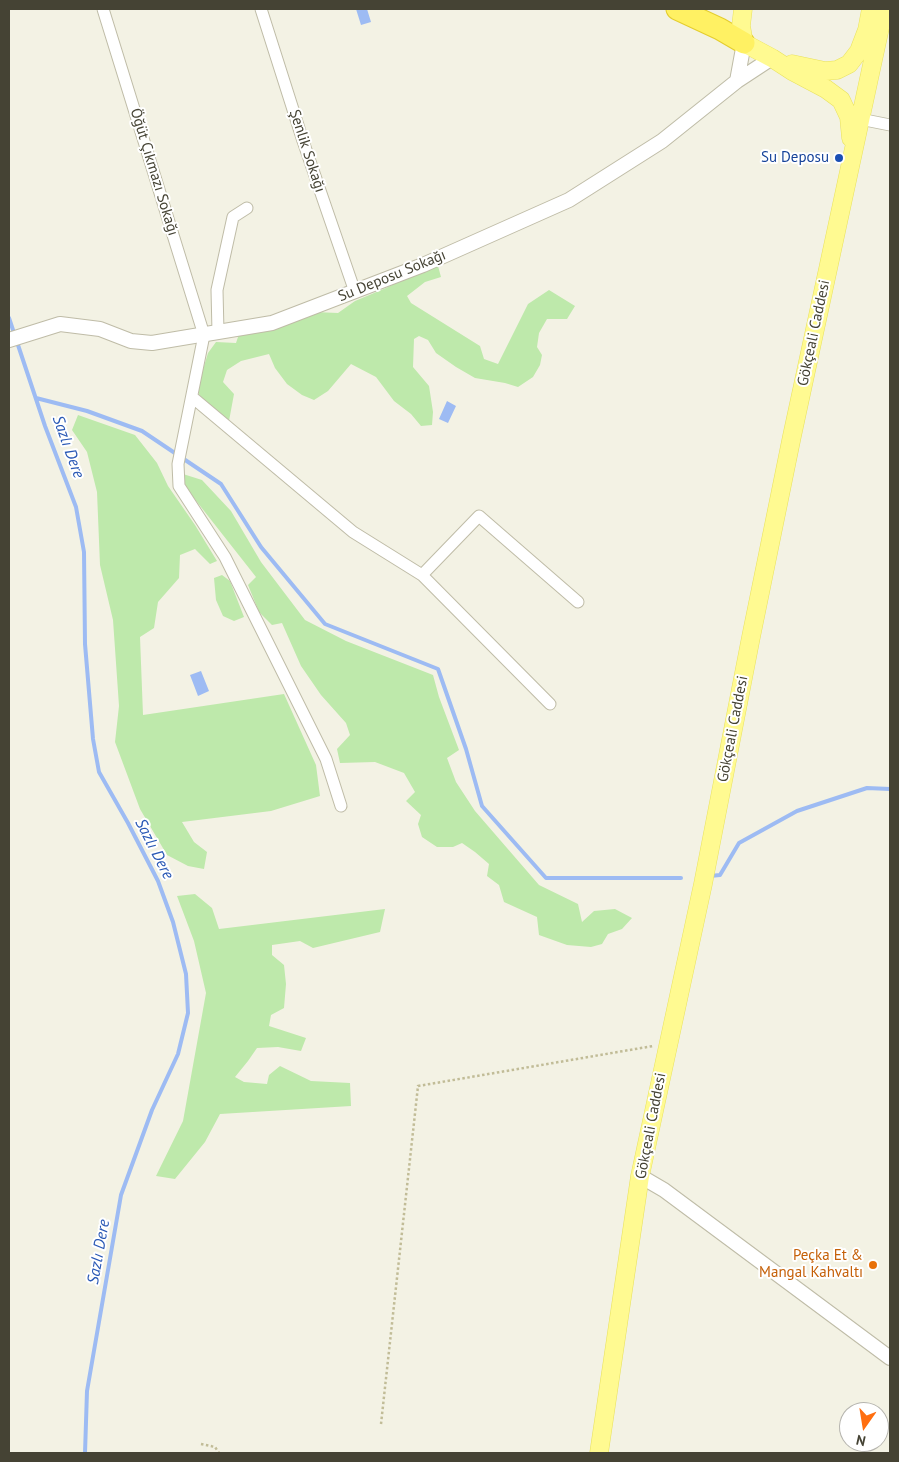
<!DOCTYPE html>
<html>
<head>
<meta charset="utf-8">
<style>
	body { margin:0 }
	#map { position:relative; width:899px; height:1462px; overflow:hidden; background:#f3f2e4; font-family:"PT Sans",sans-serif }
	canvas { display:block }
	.frame { position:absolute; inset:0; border:10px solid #454334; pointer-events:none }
	.north { position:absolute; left:839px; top:1402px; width:50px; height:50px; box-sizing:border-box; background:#fff; border:1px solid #b5b4ae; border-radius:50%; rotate:193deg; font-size:14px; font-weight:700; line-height:20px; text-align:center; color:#454334 }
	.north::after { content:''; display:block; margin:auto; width:18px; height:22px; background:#ff6e0f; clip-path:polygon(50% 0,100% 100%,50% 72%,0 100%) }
</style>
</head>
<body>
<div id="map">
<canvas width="899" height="1462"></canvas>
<div class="frame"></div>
<div class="north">N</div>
</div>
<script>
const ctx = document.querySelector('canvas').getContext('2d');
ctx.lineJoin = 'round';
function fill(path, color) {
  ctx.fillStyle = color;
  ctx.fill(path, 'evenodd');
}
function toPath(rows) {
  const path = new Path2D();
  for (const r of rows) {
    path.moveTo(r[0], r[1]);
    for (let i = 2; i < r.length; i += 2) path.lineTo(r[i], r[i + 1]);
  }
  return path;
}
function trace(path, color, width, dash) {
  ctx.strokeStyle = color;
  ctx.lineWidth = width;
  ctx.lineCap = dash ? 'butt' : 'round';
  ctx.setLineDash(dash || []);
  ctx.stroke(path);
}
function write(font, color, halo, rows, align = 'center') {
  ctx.font = font + ' "PT Sans",sans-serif';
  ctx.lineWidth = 4;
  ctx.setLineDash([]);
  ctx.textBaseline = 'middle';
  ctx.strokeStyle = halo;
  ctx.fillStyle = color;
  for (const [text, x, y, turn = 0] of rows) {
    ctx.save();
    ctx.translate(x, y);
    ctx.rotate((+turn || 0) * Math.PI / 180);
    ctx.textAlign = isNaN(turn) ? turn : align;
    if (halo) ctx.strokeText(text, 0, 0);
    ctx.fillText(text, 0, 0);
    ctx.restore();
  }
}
fill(toPath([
	[438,266,441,277,425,282,407,296,411,303,480,346,484,359,498,364,528,304,549,290,575,306,567,319,547,319,539,333,537,347,542,355,540,365,533,377,518,387,505,383,475,378,456,367,436,353,428,340,419,336,414,339,413,367,429,386,433,412,432,425,421,426,411,414,394,401,376,377,351,364,328,391,314,400,302,395,287,384,275,368,269,354,241,361,227,370,223,382,234,394,229,421,204,407,197,389,208,353,216,342,236,343,239,334,315,312,338,313,355,301,386,288,412,275],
	[78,415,135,435,157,463,168,486,195,525,217,561,210,564,195,549,180,555,179,578,158,602,154,628,140,637,143,715,284,694,316,765,320,796,271,811,182,822,194,842,207,852,204,869,188,866,167,855,140,809,115,742,119,706,113,620,100,565,97,492,87,452,72,430],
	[183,474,202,480,231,511,261,562,305,620,346,641,433,675,439,697,459,750,447,758,456,782,475,811,539,885,578,904,582,922,594,911,615,909,632,918,622,929,608,934,602,944,591,947,567,945,539,935,537,917,504,902,499,885,487,876,489,864,475,852,462,843,453,847,437,847,422,837,418,824,421,815,406,801,415,792,404,773,375,762,340,763,337,749,350,735,346,723,321,695,301,666,282,623,272,625,259,612,248,585,256,577,186,488],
	[222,575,230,581,244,617,234,621,223,616,216,600,214,578],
	[195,894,212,908,219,929,385,909,380,932,313,948,300,941,272,945,272,955,284,965,286,984,284,1008,271,1015,269,1026,306,1038,301,1051,278,1047,257,1048,248,1061,235,1077,244,1082,267,1084,269,1075,280,1066,311,1081,350,1083,351,1106,220,1114,205,1142,175,1179,156,1176,183,1121,206,993,194,941,177,896]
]), '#bee9ab');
fill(toPath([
	[356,9,367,9,371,22,361,25],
	[447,401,456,406,448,423,439,419],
	[201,671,209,691,198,696,190,675]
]), '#9dbbf3');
trace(toPath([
	[9,318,45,426,76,507,84,552,85,644,93,739,99,772,128,823,158,881,173,922,186,974,188,1013,178,1054,152,1110,121,1195,87,1391,85,1453],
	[36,398,87,411,142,431,221,484,261,547,325,624,438,669,466,749,482,806,546,878,681,878],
	[710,876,720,875,739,843,797,811,867,788,890,789]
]), '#9dbbf3', 4);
const minor = toPath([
	[103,9,204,335,178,464,179,486,225,557,326,759,341,806],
	[261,9,303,141,355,292],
	[860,119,890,125],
	[218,332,217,290,233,217,247,208],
	[192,397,353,532,422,575,550,704],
	[422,575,479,516,578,602]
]);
const tertiary = toPath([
	[737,81,744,43],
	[9,340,60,324,100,329,131,341,152,343,272,323,423,265,569,200,662,141,737,81,772,58],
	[640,1176,664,1190,890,1358]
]);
const primary = toPath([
	[743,9,741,26,744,43,772,58,792,71,826,89,841,100,849,117,851,138],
	[792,64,825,71,837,70,849,64,859,51,867,30,871,9],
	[599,1453,640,1176,703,884,751,637,792,436,884,9]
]);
const motorway = toPath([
	[677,9,720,29,744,43]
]);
trace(minor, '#bfbca7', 13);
trace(tertiary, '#bfbca7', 16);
trace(primary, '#e8e15d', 19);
trace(motorway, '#e4cd2e', 23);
trace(toPath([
	[381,1424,418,1086,653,1046],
	[201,1444,215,1447,219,1453]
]), '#c1bc97', 2.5, [2.5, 2.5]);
trace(minor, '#fff', 11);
trace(tertiary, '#fff', 14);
trace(primary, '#fffa91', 18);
trace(motorway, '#fff163', 21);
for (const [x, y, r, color] of [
	[839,158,5,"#1a4fb4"],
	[873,1265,5,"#e8710a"]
]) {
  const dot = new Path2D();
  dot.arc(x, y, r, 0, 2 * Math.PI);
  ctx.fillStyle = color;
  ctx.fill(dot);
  trace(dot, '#fff', 2);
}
write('15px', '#454334', '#fff', [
	["Şenlik Sokağı",307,151,72],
	["Öğüt Çıkmazı Sokağı",154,172,73],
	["Su Deposu Sokağı",392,276,-22],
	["Gökçeali Caddesi",814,333,-78],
	["Gökçeali Caddesi",733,729,-79],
	["Gökçeali Caddesi",651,1126,-79]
]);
write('15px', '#164399', '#fff', [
	["Su Deposu",829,158]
], 'right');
write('15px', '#c56008', '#fff', [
	["Peçka Et &",863,1256],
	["Mangal Kahvaltı",863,1273]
], 'right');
write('italic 16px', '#2958b5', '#fff', [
	["Sazlı Dere",68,447,70],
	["Sazlı Dere",154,849,63],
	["Sazlı Dere",99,1252,-80]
]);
</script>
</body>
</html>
